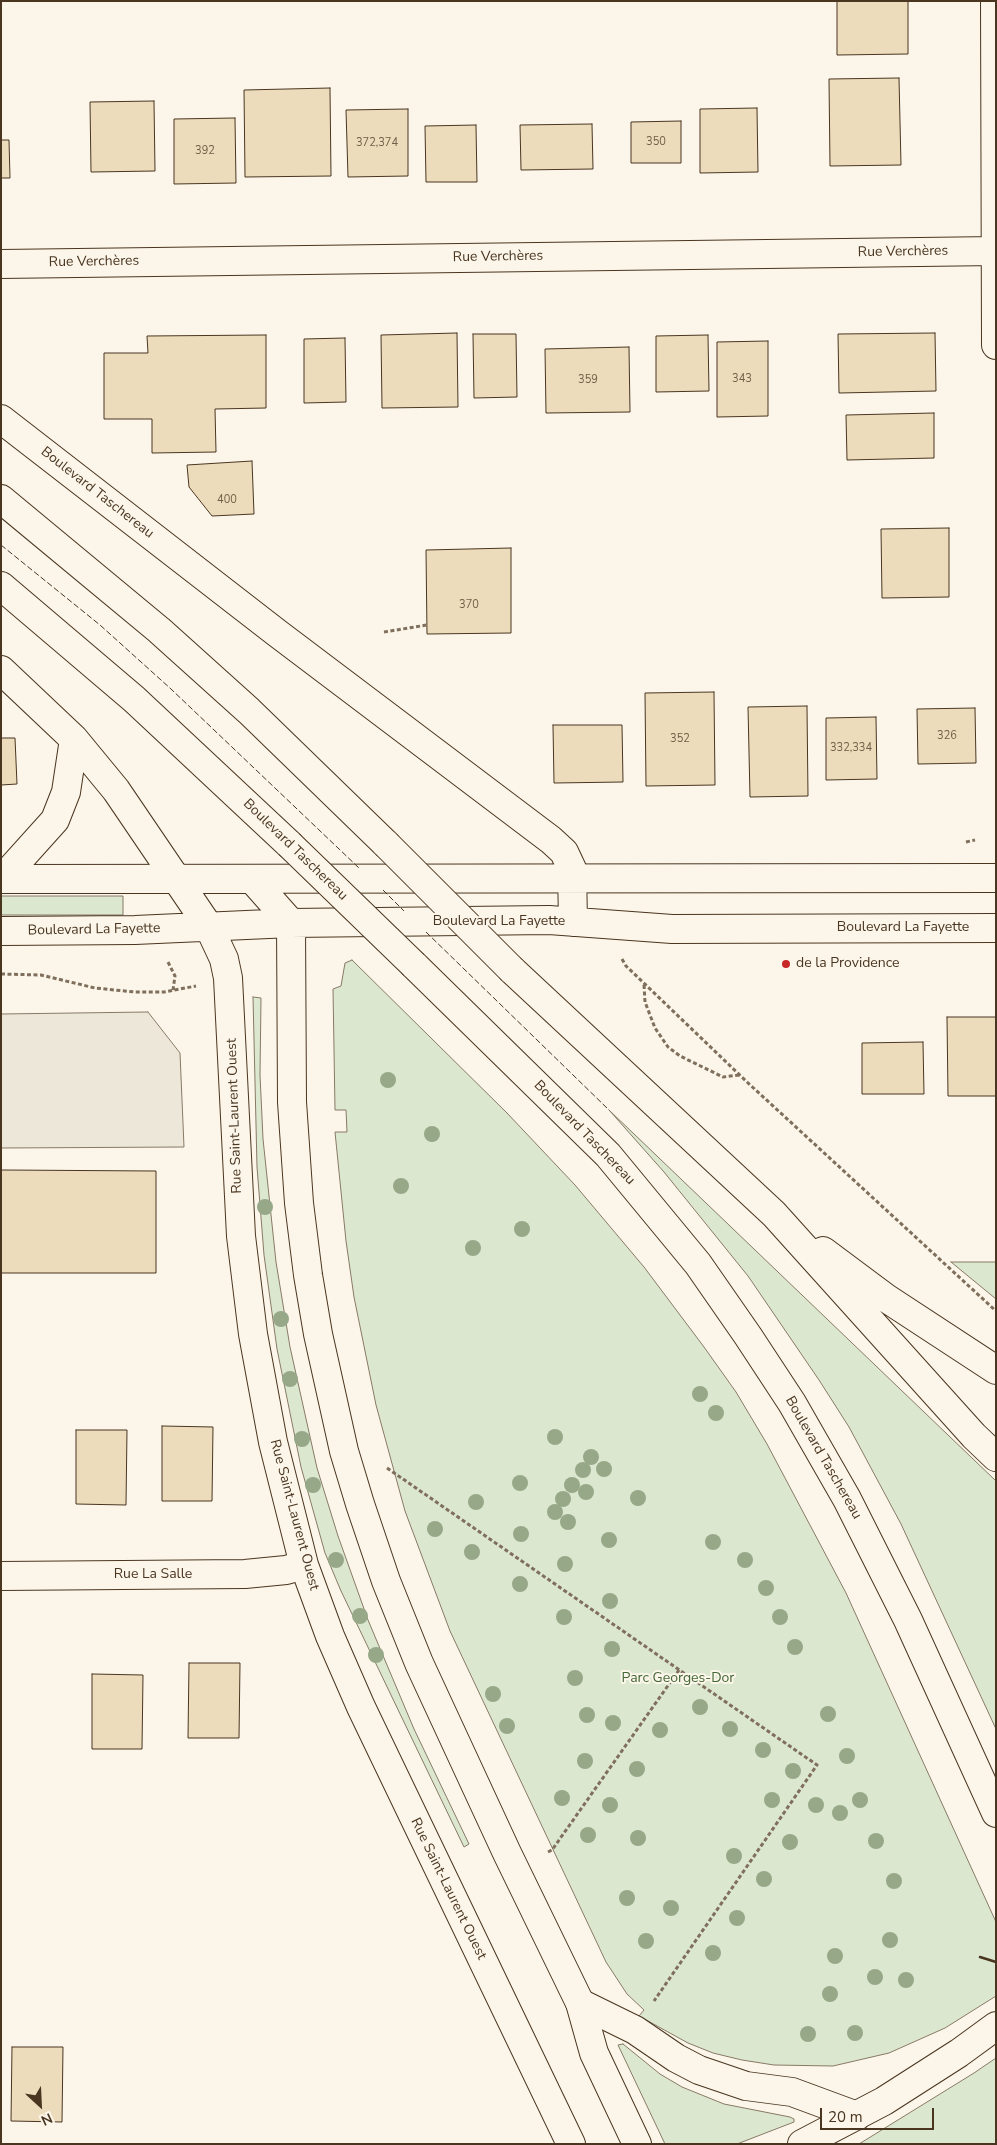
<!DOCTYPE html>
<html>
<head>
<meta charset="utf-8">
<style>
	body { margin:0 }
	#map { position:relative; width:997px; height:2145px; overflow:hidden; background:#fbf6e9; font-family:"Nunito Sans",sans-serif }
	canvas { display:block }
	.frame { position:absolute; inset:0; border:2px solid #4a3520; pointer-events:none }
	.north { position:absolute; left:15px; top:2080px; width:50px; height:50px; -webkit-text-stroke:4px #fbf6e9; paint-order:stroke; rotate:155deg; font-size:14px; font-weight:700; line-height:20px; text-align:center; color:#4a3520 }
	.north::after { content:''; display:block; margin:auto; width:18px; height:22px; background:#4a3520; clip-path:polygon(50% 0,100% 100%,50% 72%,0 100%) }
	.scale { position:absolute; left:820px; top:2108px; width:114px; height:22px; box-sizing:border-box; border:2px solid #4a3520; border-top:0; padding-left:6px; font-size:15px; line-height:18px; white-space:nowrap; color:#4a3520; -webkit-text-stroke:4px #fbf6e9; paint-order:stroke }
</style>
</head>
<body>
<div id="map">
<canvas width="997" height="2145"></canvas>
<div class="frame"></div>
<div class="north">N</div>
<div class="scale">20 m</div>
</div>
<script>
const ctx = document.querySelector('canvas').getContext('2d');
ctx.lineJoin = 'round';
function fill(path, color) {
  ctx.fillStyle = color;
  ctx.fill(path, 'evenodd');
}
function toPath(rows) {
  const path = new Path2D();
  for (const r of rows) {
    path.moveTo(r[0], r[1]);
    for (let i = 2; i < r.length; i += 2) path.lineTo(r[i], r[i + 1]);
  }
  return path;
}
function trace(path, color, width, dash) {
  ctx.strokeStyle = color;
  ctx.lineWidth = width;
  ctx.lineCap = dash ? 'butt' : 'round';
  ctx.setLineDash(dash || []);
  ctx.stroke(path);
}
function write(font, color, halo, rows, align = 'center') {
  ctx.font = font + ' "Nunito Sans",sans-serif';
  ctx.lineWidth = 4;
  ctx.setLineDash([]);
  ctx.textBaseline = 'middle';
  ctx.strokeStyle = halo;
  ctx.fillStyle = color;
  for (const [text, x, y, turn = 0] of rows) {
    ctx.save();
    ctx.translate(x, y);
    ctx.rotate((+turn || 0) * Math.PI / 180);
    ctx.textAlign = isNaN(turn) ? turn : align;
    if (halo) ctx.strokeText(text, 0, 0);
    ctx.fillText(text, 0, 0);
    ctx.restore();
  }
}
const green = toPath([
	[1,896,123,896,123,915,1,915,1,896],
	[352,960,507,1113,575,1185,644,1267,704,1347,736,1392,767,1444,846,1593,996,1922,996,1996,945,2028,889,2053,833,2066,774,2065,742,2060,713,2053,688,2043,639,2016,644,2010,627,1994,606,1962,450,1631,405,1511,376,1405,354,1297,346,1241,335,1132,347,1132,346,1110,335,1110,333,989,341,986,345,963,352,960],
	[253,997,261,998,260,1075,263,1139,276,1262,290,1347,317,1468,338,1536,368,1620,414,1729,469,1844,464,1847,341,1591,325,1553,301,1467,277,1349,264,1255,257,1167,253,997],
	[609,1110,996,1481,996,1729,901,1524,849,1427,819,1380,748,1276,664,1172,609,1110],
	[951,1262,996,1262,996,1299,951,1262],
	[623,2044,660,2074,682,2087,724,2104,790,2117,794,2119,794,2122,737,2144,665,2144,618,2045,623,2044],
	[996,2058,996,2144,859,2144,974,2073,996,2058]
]);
fill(green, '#dce7d0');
trace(green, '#887966', 1);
const parking = toPath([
	[148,1012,180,1053,184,1147,1,1148,1,1014,148,1012]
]);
fill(parking, '#ede7d9');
trace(parking, '#887966', 1);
const building = toPath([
	[837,1,908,1,908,54,837,55,837,1],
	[899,78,901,165,830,166,829,79,899,78],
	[330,88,331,176,245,177,244,90,330,88],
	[154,101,155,171,91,172,90,102,154,101],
	[757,108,758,172,700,173,700,109,757,108],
	[408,109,408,176,348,177,346,110,408,109],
	[235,118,236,183,174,184,174,119,235,118],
	[681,121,681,163,631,163,631,122,681,121],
	[592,124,593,169,521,170,520,125,592,124],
	[476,125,477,182,426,182,425,126,476,125],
	[1,140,9,140,10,178,1,178,1,140],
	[457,333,458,407,382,408,381,335,457,333],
	[935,333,936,391,839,393,838,334,935,333],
	[473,334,516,334,517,397,474,398,473,334],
	[266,335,266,408,215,409,216,452,152,453,152,419,104,419,104,353,148,353,147,336,266,335],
	[708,335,709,391,656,392,656,336,708,335],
	[345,338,346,402,304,403,304,339,345,338],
	[768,341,768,416,717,417,717,342,768,341],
	[629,347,630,412,546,413,545,349,629,347],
	[934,413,934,458,847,460,846,415,934,413],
	[252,461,254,514,212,516,189,487,187,465,252,461],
	[949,528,949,597,882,598,881,529,949,528],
	[511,548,511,633,427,634,426,550,511,548],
	[714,692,715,785,646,786,645,693,714,692],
	[807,706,808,796,750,797,748,707,807,706],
	[975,708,976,763,918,764,917,709,975,708],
	[876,717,877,779,826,780,826,718,876,717],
	[553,725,622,725,623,782,554,783,553,725],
	[1,738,15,738,17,784,1,785,1,738],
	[947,1017,996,1017,996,1096,948,1096,947,1017],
	[923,1042,924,1094,862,1094,862,1043,923,1042],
	[1,1170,156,1171,156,1273,1,1273,1,1170],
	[162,1426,213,1427,212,1501,162,1501,162,1426],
	[76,1430,127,1430,126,1505,76,1504,76,1430],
	[189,1663,240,1663,239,1738,188,1738,189,1663],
	[92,1674,143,1675,142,1749,92,1749,92,1674],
	[12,2047,63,2047,62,2122,11,2121,12,2047]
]);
fill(building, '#ecdcbc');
trace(building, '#4a3520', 1);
const minor = toPath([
	[995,1,996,345],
	[1,264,996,251],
	[1,419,277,633,551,840,564,852,572,869,573,922],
	[1,670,74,739,116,790,209,927,224,959,228,978,241,1236,253,1334,273,1442,304,1565,330,1636,361,1707,571,2144],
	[1,879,996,878],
	[2,879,55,820,66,792,74,739],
	[252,879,291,923,292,1102,299,1203,308,1275,318,1334,344,1451,360,1504,386,1581,419,1663,507,1853,580,2003,594,2053,637,2144],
	[1,931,135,930,291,923,549,920,672,929,996,928],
	[1,1576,245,1574,286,1570,304,1565]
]);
const major = toPath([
	[580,2003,635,2030,676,2058,699,2070,746,2086,792,2092,857,2116],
	[802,2144,884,2101,959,2053,996,2026]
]);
const highway = toPath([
	[1,499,159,630,249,711,386,844],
	[1,586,134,699,289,844],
	[414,965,608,1155,698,1264,748,1336,792,1403,847,1499,908,1620,996,1813],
	[512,970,774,1214,974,1436,996,1457],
	[823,1251,886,1298,996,1370]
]);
trace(minor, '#4a3520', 30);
trace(major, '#4a3520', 30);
trace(highway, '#4a3520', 30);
trace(toPath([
	[384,632,427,625],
	[966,842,975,840],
	[622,959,626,966,747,1082,996,1311],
	[168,962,175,976,173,990],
	[1,974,41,975,95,988,135,992,164,992,196,986],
	[644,985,645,1002,655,1028,668,1047,680,1056,723,1077,740,1075],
	[387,1468,817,1765,654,2001],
	[548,1852,552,1850,679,1670]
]), '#7f6f5c', 3, [4, 2.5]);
trace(minor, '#fbf6e9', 28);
trace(major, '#fbf6e9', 28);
trace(highway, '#fbf6e9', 28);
const highwayBridge = toPath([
	[289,844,414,965],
	[386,844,512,970]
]);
trace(highwayBridge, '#4a3520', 30, []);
trace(highwayBridge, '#fbf6e9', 28);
trace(toPath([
	[1,545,100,625,171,689,359,868],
	[383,890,404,911],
	[426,932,609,1110]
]), '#4a3520', 1, [6, 2.5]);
trace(toPath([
	[980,1957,996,1962]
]), '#4a3520', 2.5);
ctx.fillStyle = '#96a887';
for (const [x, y] of [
	[388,1080],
	[432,1134],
	[401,1186],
	[265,1207],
	[522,1229],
	[473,1248],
	[281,1319],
	[290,1379],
	[700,1394],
	[716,1413],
	[555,1437],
	[302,1439],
	[591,1457],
	[604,1469],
	[583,1470],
	[520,1483],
	[313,1485],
	[572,1485],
	[586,1492],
	[638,1498],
	[563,1499],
	[476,1502],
	[555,1512],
	[568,1522],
	[435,1529],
	[521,1534],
	[609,1540],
	[713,1542],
	[472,1552],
	[336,1560],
	[745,1560],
	[565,1564],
	[520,1584],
	[766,1588],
	[610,1601],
	[360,1616],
	[564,1617],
	[780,1617],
	[795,1647],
	[612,1649],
	[376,1655],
	[575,1678],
	[493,1694],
	[700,1707],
	[828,1714],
	[587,1715],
	[613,1723],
	[507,1726],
	[730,1729],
	[660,1730],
	[763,1750],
	[847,1756],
	[585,1761],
	[637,1769],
	[793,1771],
	[562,1798],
	[772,1800],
	[860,1800],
	[610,1805],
	[816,1805],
	[840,1813],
	[588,1835],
	[638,1838],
	[876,1841],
	[790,1842],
	[734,1856],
	[764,1879],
	[894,1881],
	[627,1898],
	[671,1908],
	[737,1918],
	[890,1940],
	[646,1941],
	[713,1953],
	[835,1956],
	[875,1977],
	[906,1980],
	[830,1994],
	[855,2033],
	[808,2034]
]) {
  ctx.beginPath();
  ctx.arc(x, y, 8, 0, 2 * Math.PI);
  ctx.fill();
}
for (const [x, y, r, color] of [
	[786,964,5,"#c62828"]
]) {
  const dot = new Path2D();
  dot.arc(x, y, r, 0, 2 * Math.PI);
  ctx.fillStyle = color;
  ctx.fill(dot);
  trace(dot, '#fbf6e9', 2);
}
write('11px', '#725f47', null, [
	["350",656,142],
	["372,374",377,143],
	["392",205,151],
	["343",742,379],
	["359",588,380],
	["400",227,500],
	["370",469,605],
	["326",947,736],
	["352",680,739],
	["332,334",851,748]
]);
write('14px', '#4a3520', '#fbf6e9', [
	["Rue Verchères",903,252,-1],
	["Rue Verchères",498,257,-1],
	["Rue Verchères",94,262,-1],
	["Boulevard Taschereau",97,493,38],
	["Boulevard Taschereau",295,850,44],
	["Boulevard La Fayette",499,922],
	["Boulevard La Fayette",903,928],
	["Boulevard La Fayette",94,930,-1],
	["Rue Saint-Laurent Ouest",235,1116,-92],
	["Boulevard Taschereau",584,1133,46],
	["Boulevard Taschereau",823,1458,60],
	["Rue Saint-Laurent Ouest",294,1515,75],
	["Rue La Salle",153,1575],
	["Rue Saint-Laurent Ouest",448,1889,64]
]);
write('14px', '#4a3520', '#fbf6e9', [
	["de la Providence",796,964]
], 'left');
write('14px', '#436837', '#fbf6e9', [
	["Parc Georges-Dor",678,1679]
]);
</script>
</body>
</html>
